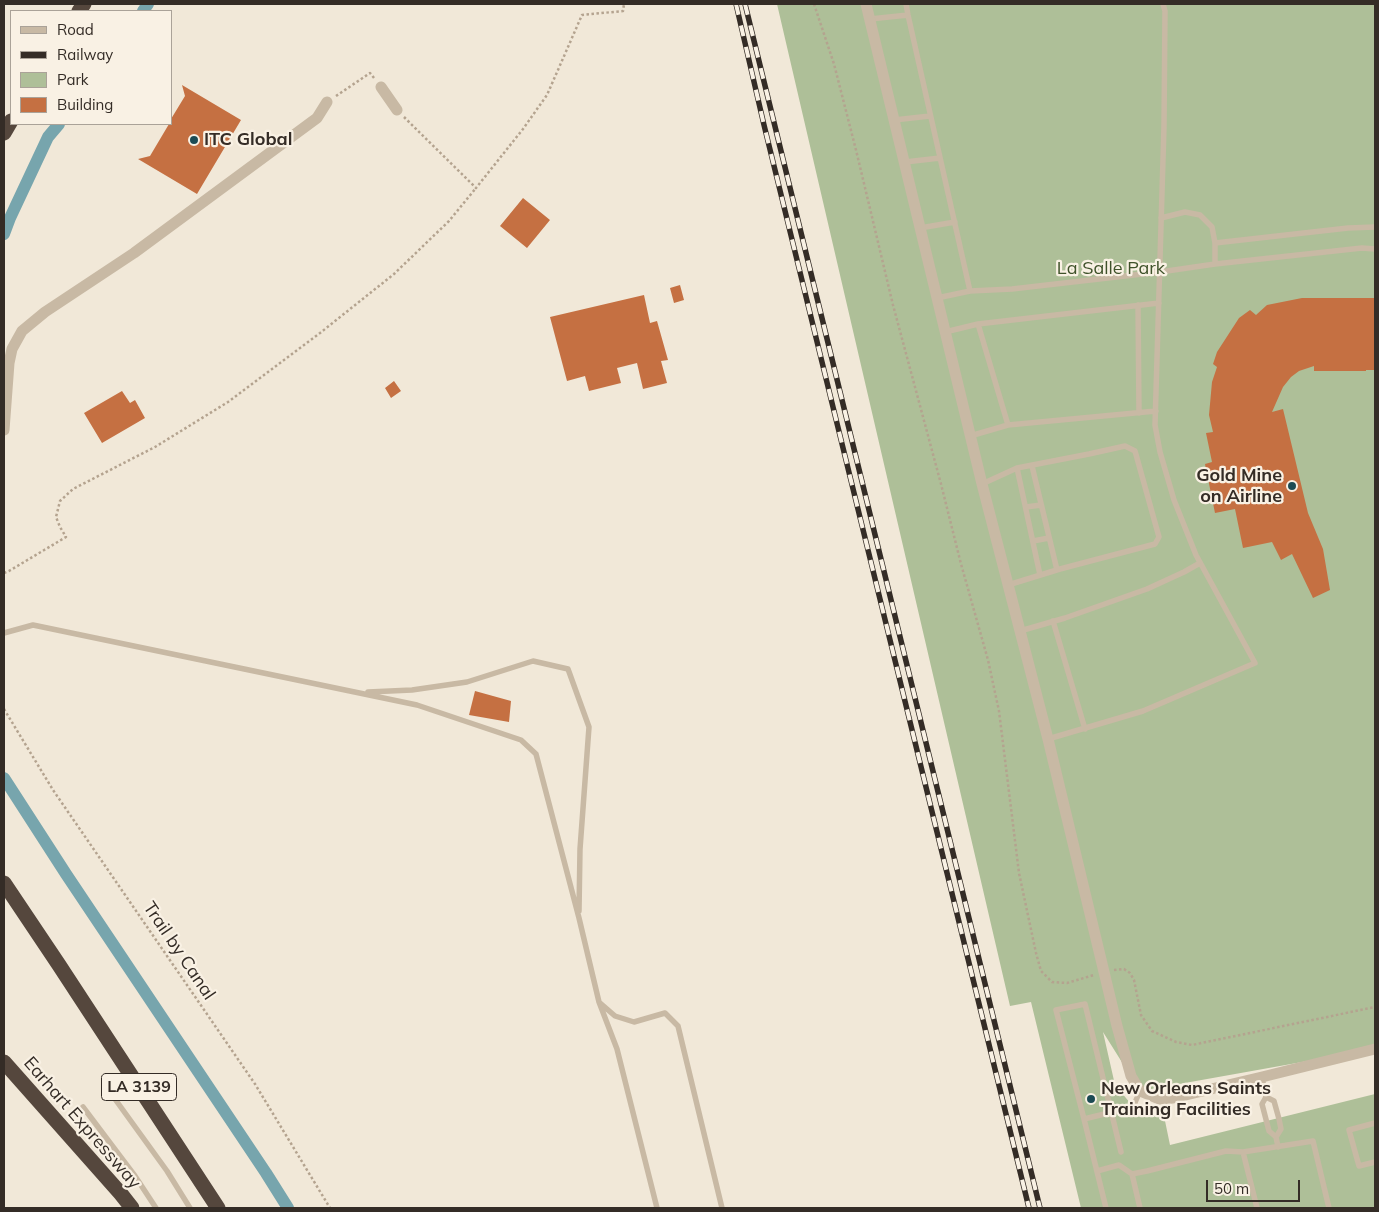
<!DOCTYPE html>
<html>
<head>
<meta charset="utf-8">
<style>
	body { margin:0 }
	#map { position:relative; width:1379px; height:1212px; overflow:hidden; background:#f1e8d8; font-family:Mulish,sans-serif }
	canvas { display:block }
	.frame { position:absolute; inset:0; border:5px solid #342c26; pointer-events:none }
	.legend { position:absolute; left:10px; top:10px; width:162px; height:115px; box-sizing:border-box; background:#f9f1e4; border:1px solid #aaa298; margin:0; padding:6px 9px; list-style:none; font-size:15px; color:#342c26 }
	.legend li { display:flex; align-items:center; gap:10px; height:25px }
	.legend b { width:25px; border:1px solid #aaa298 }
	.scale { position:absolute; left:1206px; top:1180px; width:94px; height:22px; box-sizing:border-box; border:2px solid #342c26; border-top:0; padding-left:6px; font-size:15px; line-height:18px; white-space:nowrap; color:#342c26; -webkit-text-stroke:4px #f9f1e4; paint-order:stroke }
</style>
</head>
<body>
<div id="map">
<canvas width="1379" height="1212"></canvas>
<div class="frame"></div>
<ul class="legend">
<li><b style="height:6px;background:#c8b9a4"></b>Road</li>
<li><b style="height:6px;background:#342c26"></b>Railway</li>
<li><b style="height:14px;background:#aebf98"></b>Park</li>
<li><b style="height:14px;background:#c57042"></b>Building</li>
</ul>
<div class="scale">50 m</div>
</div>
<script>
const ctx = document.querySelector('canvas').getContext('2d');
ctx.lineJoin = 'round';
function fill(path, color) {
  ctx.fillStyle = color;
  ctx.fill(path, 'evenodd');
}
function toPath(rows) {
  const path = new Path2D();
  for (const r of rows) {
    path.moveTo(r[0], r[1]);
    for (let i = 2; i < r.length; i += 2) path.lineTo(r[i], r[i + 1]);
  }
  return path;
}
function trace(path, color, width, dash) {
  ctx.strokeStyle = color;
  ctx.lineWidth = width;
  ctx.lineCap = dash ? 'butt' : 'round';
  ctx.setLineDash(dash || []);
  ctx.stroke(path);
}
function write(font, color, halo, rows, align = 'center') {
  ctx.font = font + ' Mulish,sans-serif';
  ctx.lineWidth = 4.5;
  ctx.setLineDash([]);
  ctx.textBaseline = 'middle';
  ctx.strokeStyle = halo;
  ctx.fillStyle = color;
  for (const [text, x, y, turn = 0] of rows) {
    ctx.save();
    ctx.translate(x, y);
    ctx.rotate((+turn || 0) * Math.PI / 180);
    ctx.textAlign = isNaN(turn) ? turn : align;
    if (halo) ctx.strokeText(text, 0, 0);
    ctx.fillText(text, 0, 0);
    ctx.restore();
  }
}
fill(toPath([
	[777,4,1375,4,1375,1049,1140,1091,1103,1032,1115,1085,1131,1104,1152,1113,1164,1116,1170,1145,1375,1094,1375,1208,1081,1208,1031,1002,1010,1006]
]), '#aebf98');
trace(toPath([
	[143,11,148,4],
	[4,234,10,218,48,137,59,124],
	[4,778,66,874,266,1173,288,1208]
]), '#77a5ad', 12);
fill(toPath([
	[182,85,241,120,197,194,138,159,150,156,169,124,171,124,171,119,185,96],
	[523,198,550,220,527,248,500,226],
	[680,285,684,300,674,303,670,288],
	[644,295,650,323,657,321,668,360,661,361,667,383,643,389,637,363,617,368,621,383,589,391,585,376,567,381,550,317],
	[1302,298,1375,298,1375,370,1366,370,1366,371,1314,371,1314,366,1299,371,1291,377,1283,387,1272,412,1283,409,1308,513,1323,549,1330,590,1313,598,1292,554,1281,560,1272,542,1243,548,1235,509,1215,513,1205,464,1212,462,1206,433,1213,432,1209,415,1212,382,1217,367,1213,364,1217,352,1239,318,1250,310,1256,315,1267,305],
	[394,381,401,391,391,398,385,388],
	[122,391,130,403,135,400,145,418,102,443,84,413],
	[475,691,511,701,509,722,469,715]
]), '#c57042');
trace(toPath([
	[814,4,834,64,856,150,893,305,941,484,961,564,988,660,999,711,1019,873,1036,953,1041,971,1052,982,1067,983,1094,975],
	[336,96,370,73,374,78],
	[404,117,476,188,523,129,547,95,582,15,623,11,624,4],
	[4,573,9,571,66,537,60,527,56,517,60,501,73,489,155,447,228,402,320,333,394,274,449,221,476,188],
	[4,709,53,790,255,1084,330,1208],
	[1114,970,1124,969,1130,973,1134,980,1141,1015,1152,1031,1176,1042,1192,1045,1375,1007]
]), '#b4a38f', 2.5, [2.5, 2.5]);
trace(toPath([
	[906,4,908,15,970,291],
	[870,19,908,15],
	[894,120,930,116],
	[905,162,940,158],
	[1161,218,1185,212,1200,215,1212,227,1215,243,1215,264,1362,248,1375,249],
	[920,228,955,222],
	[1215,243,1348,228,1375,227],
	[937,298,970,291,1012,289,1160,272,1215,264],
	[1138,305,1139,413],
	[978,324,1008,425],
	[945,332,978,324,1159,303],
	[970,436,1008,425,1156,411],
	[1032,466,1057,570],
	[1017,468,1040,575],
	[982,484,1017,468,1089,454,1125,446,1135,451,1159,537,1155,544,1060,569,1008,585],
	[1026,507,1041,505],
	[1033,541,1049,538],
	[1053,621,1085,729],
	[1020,631,1065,618,1147,589,1184,572,1200,563],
	[4,633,33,625,417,705,521,740,536,754,579,918,599,1002,617,1049,657,1208],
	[368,692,412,690,467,682,533,661,568,669,589,727,580,849,579,911],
	[1048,739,1143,711,1255,663,1196,555,1174,500,1160,452,1155,425,1164,126,1165,11,1163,4],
	[600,1003,615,1016,634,1022,665,1013,678,1026,722,1208],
	[1262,1077,1266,1097,1262,1104,1269,1131,1276,1137,1278,1147],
	[107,1088,167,1171,190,1208],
	[1266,1097,1274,1101,1279,1119,1281,1129,1276,1137],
	[83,1107,135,1176,156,1208],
	[1084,1119,1056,1010,1085,1004,1121,1152],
	[1375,1123,1349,1130,1359,1166,1375,1162],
	[1243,1152,1257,1208],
	[1097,1171,1119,1165,1132,1174,1147,1171,1226,1151,1243,1152,1313,1141,1329,1208],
	[1132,1174,1140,1208],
	[1106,1208,1084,1119,1133,1107,1140,1091]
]), '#c8b9a4', 5.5);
trace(toPath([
	[866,4,982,484,1048,739,1117,1026,1131,1076,1140,1091,1159,1099,1173,1098,1262,1077,1375,1049],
	[381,87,397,110],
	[4,430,9,363,12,349,22,331,45,312,134,253,317,118,327,102]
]), '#c8b9a4', 11);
trace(toPath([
	[79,11,84,4],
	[4,133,11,121],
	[4,883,59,965,218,1208],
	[4,1062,121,1194,132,1208]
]), '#55473d', 15);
const rail = toPath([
	[736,4,764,125,1029,1208],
	[745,4,1040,1208]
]);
trace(rail, '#342c26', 5.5);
trace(rail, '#f9f1e4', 4, [11]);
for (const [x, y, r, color] of [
	[194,140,5,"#1c4b54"],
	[1292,486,5,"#1c4b54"],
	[1091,1099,5,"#1c4b54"]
]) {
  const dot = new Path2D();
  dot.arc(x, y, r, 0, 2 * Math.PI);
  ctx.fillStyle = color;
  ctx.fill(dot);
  trace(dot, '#f9f1e4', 2);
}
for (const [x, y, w] of [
	[139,1087,75]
]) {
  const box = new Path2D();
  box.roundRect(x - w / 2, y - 13.5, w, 27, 4);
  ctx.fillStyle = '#f9f1e4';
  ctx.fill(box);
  trace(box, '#342c26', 1);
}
write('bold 16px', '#342c26', null, [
	["LA 3139",139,1087]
]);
write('bold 18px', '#342c26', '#f9f1e4', [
	["ITC Global",204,140],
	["Gold Mine",1282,476,"right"],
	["on Airline",1282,497,"right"],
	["New Orleans Saints",1101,1089],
	["Training Facilities",1101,1110]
], 'left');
write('18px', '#3f522a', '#f9f1e4', [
	["La Salle Park",1111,269]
]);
write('18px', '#342c26', '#f9f1e4', [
	["Trail by Canal",179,951,56],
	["Earhart Expressway",82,1123,49]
]);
</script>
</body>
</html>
